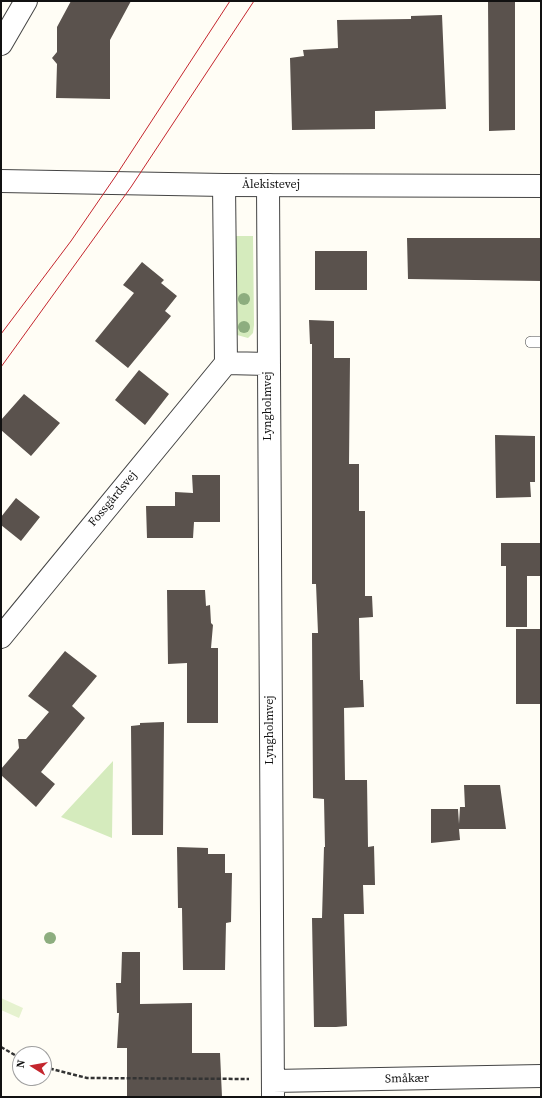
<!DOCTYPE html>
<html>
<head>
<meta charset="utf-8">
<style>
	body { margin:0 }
	#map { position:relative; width:542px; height:1098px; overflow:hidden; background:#fffdf5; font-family:"Source Serif 4",serif }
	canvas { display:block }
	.frame { position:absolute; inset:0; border:2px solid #111; pointer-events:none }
	.north { position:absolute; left:12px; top:1046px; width:40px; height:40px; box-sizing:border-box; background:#fff; border:1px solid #a0a0a0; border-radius:50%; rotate:281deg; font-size:11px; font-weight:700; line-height:16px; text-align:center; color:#111 }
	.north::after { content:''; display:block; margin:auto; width:14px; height:18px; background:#c4262e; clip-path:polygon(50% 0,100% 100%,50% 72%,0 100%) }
</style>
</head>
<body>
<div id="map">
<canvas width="542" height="1098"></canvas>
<div class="frame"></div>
<div class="north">N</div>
</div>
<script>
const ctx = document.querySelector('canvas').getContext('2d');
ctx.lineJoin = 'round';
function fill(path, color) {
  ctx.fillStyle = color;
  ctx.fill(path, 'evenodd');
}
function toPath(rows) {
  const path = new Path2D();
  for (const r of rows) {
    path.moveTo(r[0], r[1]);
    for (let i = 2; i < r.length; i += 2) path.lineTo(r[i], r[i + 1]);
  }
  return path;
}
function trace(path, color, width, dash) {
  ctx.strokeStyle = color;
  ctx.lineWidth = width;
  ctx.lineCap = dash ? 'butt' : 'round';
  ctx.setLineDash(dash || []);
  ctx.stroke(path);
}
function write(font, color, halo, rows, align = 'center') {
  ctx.font = font + ' "Source Serif 4",serif';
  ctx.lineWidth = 4;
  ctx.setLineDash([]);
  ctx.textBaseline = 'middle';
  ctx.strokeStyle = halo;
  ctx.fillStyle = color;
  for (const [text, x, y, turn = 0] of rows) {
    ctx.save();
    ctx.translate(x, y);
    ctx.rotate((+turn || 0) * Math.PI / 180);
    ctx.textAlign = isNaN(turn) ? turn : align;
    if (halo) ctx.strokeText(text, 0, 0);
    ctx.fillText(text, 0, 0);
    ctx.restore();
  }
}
fill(toPath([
	[233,236,253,236,254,325,253,333,248,338,237,335],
	[113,761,112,838,61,817]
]), '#d5ebbd');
fill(toPath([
	[1,998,23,1008,19,1018,1,1010]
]), '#e6f2cf');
fill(toPath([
	[71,1,131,1,110,40,110,99,56,98,57,64,52,58,57,52,57,27],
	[488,1,515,1,515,130,489,131],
	[442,15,446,109,375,111,375,129,292,130,290,58,304,56,303,50,338,48,337,20,411,19,411,16],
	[407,238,541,238,541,281,408,279],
	[315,251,367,251,367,290,315,290],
	[142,262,164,280,161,283,177,296,165,311,171,316,128,368,95,341,134,293,123,285],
	[309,320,334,321,334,358,350,358,349,464,359,464,359,511,365,511,365,596,372,596,373,617,359,618,360,680,363,680,364,707,344,708,345,780,367,780,368,847,374,846,375,885,363,885,364,914,344,914,347,1026,336,1027,314,1027,312,918,322,918,324,847,325,847,324,799,313,798,312,633,318,633,316,584,312,584,312,344,310,344],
	[139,370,169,394,145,425,115,400],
	[24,394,60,423,31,456,1,430,1,420],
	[495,435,535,436,535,482,530,482,531,497,496,498],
	[192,475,220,475,220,522,194,522,193,538,147,538,146,506,175,506,175,492,193,493],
	[16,498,40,517,21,541,1,525,1,517],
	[501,543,541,543,541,576,527,576,527,627,506,627,506,566,501,566],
	[167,590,205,590,206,606,210,605,211,623,213,625,211,648,218,648,218,723,187,723,187,663,168,664],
	[516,629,541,629,541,704,516,704],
	[65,651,97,676,72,706,85,718,41,772,55,784,36,807,1,775,1,769,19,748,18,739,26,739,49,712,28,696],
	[164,722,163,835,132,835,131,726,140,725,140,723],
	[464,785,500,785,506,829,459,829,460,840,431,843,431,809,458,809,459,824,460,807,465,807],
	[177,847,208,848,208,854,225,854,225,873,232,873,231,922,226,923,225,970,183,970,182,908,178,908],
	[122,952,140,952,140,1004,192,1003,192,1053,220,1053,222,1097,127,1097,127,1048,117,1048,119,1013,117,1013,116,983,121,983]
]), '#5a524d');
const service = toPath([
	[531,342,541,342]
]);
const minor = toPath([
	[1,44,26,1],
	[224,185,226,363,268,364],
	[268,185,273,1097],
	[1,637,226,363],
	[273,1081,541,1076]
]);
const tertiary = toPath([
	[1,181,224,185,541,186]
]);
trace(service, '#444', 12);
trace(minor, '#444', 24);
trace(tertiary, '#444', 24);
trace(toPath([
	[1,1047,20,1058],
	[44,1067,87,1078,249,1079]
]), '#333', 2.5, [4, 2]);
trace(service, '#fff', 11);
trace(minor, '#fff', 22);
trace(tertiary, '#fff', 22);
trace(toPath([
	[1,334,71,241,115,177,230,1],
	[1,367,131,187,254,1]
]), '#c4262e', 1);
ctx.fillStyle = '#8dad7f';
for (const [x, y] of [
	[244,299],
	[244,327],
	[50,938]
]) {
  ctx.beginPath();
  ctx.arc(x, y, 6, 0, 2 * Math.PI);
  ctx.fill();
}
write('12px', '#111', '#fff', [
	["Ålekistevej",271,185],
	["Lyngholmvej",268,406,-90],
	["Fossgårdsvej",113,499,-50],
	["Lyngholmvej",270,730,-90],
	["Småkær",407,1079,-1]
]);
</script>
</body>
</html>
